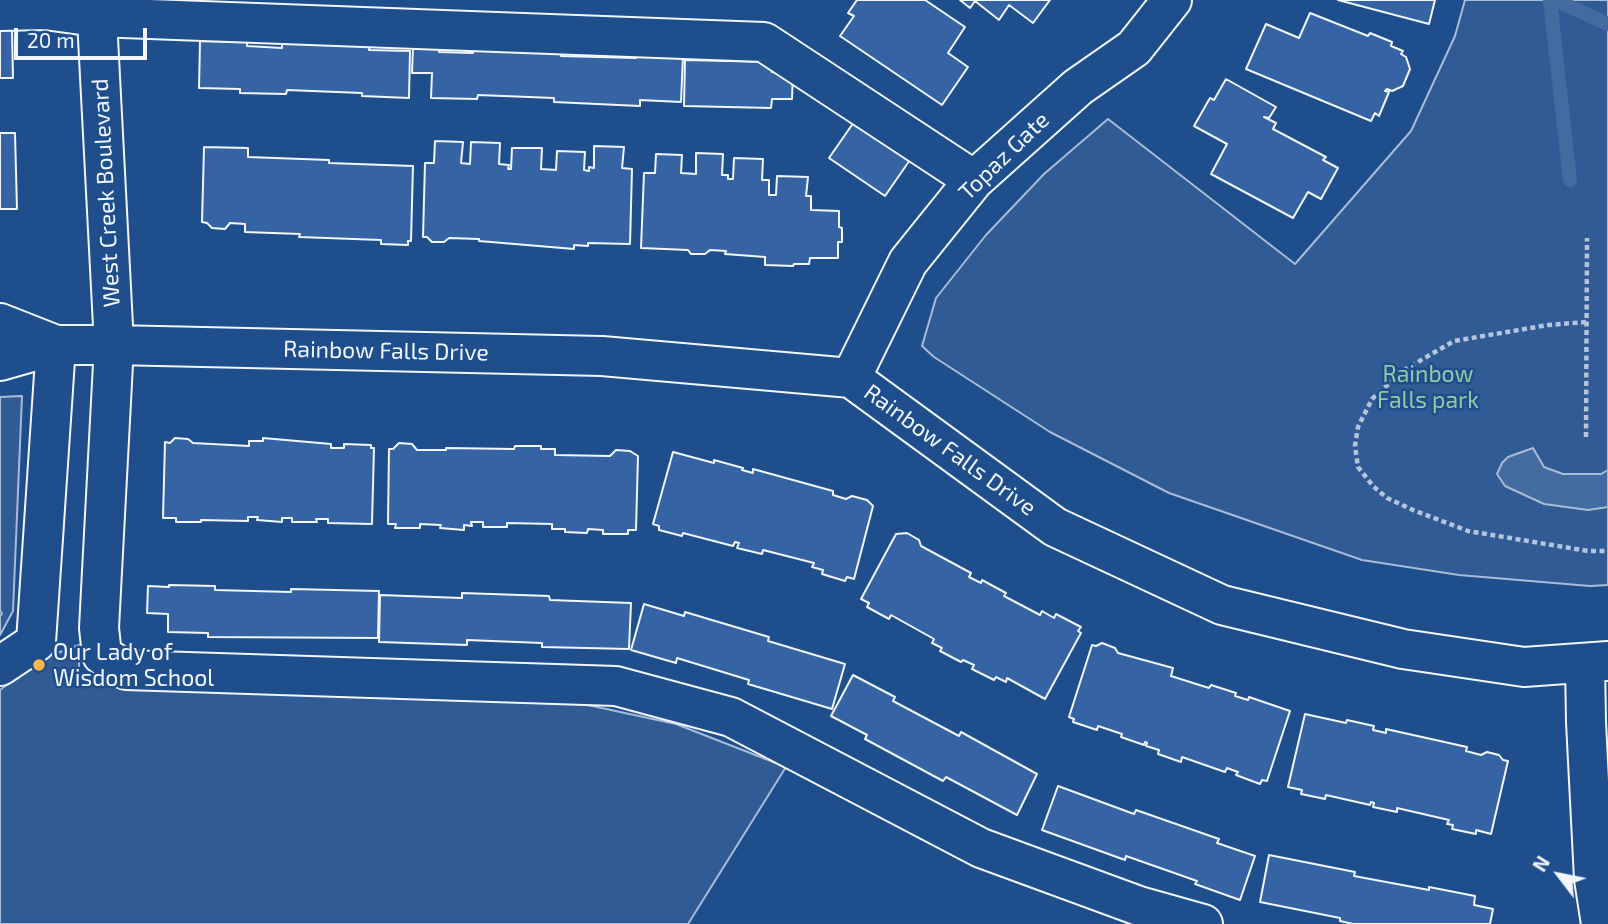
<!DOCTYPE html>
<html>
<head>
<meta charset="utf-8">
<style>
	body { margin:0 }
	#map { position:relative; width:1608px; height:924px; overflow:hidden; background:#1f4e8c; font-family:"Exo 2",sans-serif }
	canvas { display:block }
	.north { position:absolute; left:1524px; top:840px; width:70px; height:70px; -webkit-text-stroke:5px #1f4e8c; paint-order:stroke; rotate:302deg; font-size:19px; font-weight:700; line-height:28px; text-align:center; color:#f2f6ff }
	.north::after { content:''; display:block; margin:auto; width:24px; height:32px; background:#f2f6ff; clip-path:polygon(50% 0,100% 100%,50% 72%,0 100%) }
	.scale { position:absolute; left:14px; top:28px; width:133px; height:32px; box-sizing:border-box; border:4px solid #f2f6ff; border-top:0; padding-left:9px; font-size:21px; line-height:24px; white-space:nowrap; color:#f2f6ff; -webkit-text-stroke:5px #1f4e8c; paint-order:stroke }
</style>
</head>
<body>
<div id="map">
<canvas width="1608" height="924"></canvas>
<div class="north">N</div>
<div class="scale">20 m</div>
</div>
<script>
const ctx = document.querySelector('canvas').getContext('2d');
ctx.lineJoin = 'round';
function fill(path, color) {
  ctx.fillStyle = color;
  ctx.fill(path, 'evenodd');
}
function toPath(rows) {
  const path = new Path2D();
  for (const r of rows) {
    path.moveTo(r[0], r[1]);
    for (let i = 2; i < r.length; i += 2) path.lineTo(r[i], r[i + 1]);
  }
  return path;
}
function trace(path, color, width, dash) {
  ctx.strokeStyle = color;
  ctx.lineWidth = width;
  ctx.lineCap = dash ? 'butt' : 'round';
  ctx.setLineDash(dash || []);
  ctx.stroke(path);
}
function write(font, color, halo, rows, align = 'center') {
  ctx.font = font + ' "Exo 2",sans-serif';
  ctx.lineWidth = 5;
  ctx.setLineDash([]);
  ctx.textBaseline = 'middle';
  ctx.strokeStyle = halo;
  ctx.fillStyle = color;
  for (const [text, x, y, turn = 0] of rows) {
    ctx.save();
    ctx.translate(x, y);
    ctx.rotate((+turn || 0) * Math.PI / 180);
    ctx.textAlign = isNaN(turn) ? turn : align;
    if (halo) ctx.strokeText(text, 0, 0);
    ctx.fillText(text, 0, 0);
    ctx.restore();
  }
}
const built = toPath([
	[1465,0,1608,0,1608,585,1590,586,1459,575,1362,560,1169,493,1050,432,934,357,922,346,936,298,986,235,1044,174,1108,119,1295,264,1411,131,1455,36,1465,0],
	[22,396,13,611,0,635,0,616,2,614,0,610,0,397,22,396],
	[79,645,79,684,209,691,532,693,676,724,786,767,688,924,0,924,0,690,41,659,79,645]
]);
fill(built, '#305b95');
trace(built, '#a8bbd7', 2);
const water = toPath([
	[1533,448,1544,467,1563,474,1601,474,1608,470,1608,507,1588,510,1544,504,1505,486,1497,474,1502,463,1508,457,1533,448]
]);
fill(water, '#446ba0');
trace(water, '#a8bbd7', 2);
trace(toPath([
	[1550,0,1570,180],
	[1555,0,1608,24]
]), '#446ba0', 14);
const building = toPath([
	[857,0,925,0,965,27,948,53,968,67,942,105,840,36,854,16,848,13,857,0],
	[960,0,1050,0,1033,23,1009,5,999,20,975,1,970,8,960,0],
	[1338,0,1435,0,1429,24,1338,0],
	[1310,13,1368,36,1370,33,1392,42,1391,46,1403,51,1401,54,1406,57,1410,69,1403,86,1392,91,1387,89,1385,91,1389,92,1379,116,1375,113,1371,121,1246,69,1266,24,1299,38,1310,13],
	[12,30,13,78,0,78,0,31,12,30],
	[200,41,247,42,247,46,282,48,282,43,370,46,369,50,410,51,409,98,362,96,362,93,287,90,286,94,240,93,240,89,199,88,200,41],
	[413,47,439,48,439,52,473,53,474,49,561,52,561,56,636,58,636,54,683,56,681,102,640,100,640,106,554,102,554,98,478,95,477,99,431,98,432,73,412,73,413,47],
	[685,60,773,62,772,72,793,72,792,99,772,99,771,108,684,106,685,60],
	[1226,79,1276,107,1269,118,1264,117,1276,123,1273,129,1326,157,1323,160,1338,168,1321,199,1308,192,1293,218,1211,174,1227,144,1194,126,1210,98,1214,100,1226,79],
	[856,119,912,157,885,196,829,158,856,119],
	[0,133,15,133,17,209,0,209,0,133],
	[435,141,463,142,461,163,470,164,471,142,500,143,499,164,509,165,508,169,511,169,512,148,542,148,541,169,556,170,557,151,585,152,584,170,589,171,589,167,594,168,594,146,624,147,622,168,632,169,630,244,588,243,588,246,574,245,574,249,479,241,479,239,449,238,444,242,432,242,427,237,423,237,425,163,434,163,435,141],
	[204,147,248,148,248,157,329,160,329,163,413,166,411,241,408,241,408,245,381,244,381,240,299,237,300,234,245,232,245,224,230,223,225,229,212,228,207,223,202,222,204,147],
	[696,153,723,154,722,175,728,175,728,179,733,179,734,158,763,159,762,180,769,180,769,195,776,195,777,176,808,177,806,196,811,196,811,210,839,211,839,227,842,228,842,242,838,242,838,258,810,258,809,264,794,264,793,266,765,265,765,257,725,254,726,251,710,250,705,254,691,254,688,250,641,248,644,173,655,173,656,154,682,155,681,173,696,174,696,153],
	[175,438,188,439,193,443,249,446,249,441,263,441,263,438,331,444,331,448,344,448,344,444,371,445,371,448,374,448,372,524,328,523,328,519,316,519,317,522,292,522,292,518,282,518,282,522,257,520,258,517,248,517,248,521,201,520,201,522,176,522,176,518,163,518,165,442,170,443,175,438],
	[399,443,412,444,417,450,446,450,446,448,514,449,515,446,541,446,541,449,555,449,555,455,610,456,616,450,630,451,638,456,636,530,628,530,628,534,603,534,603,530,588,529,587,533,565,532,565,529,552,529,552,524,507,523,507,527,483,527,483,522,471,522,472,526,464,525,464,530,440,528,441,525,420,524,420,528,395,528,396,524,388,524,389,449,393,449,399,443],
	[673,452,714,463,714,460,743,468,742,470,753,473,753,469,833,491,833,495,846,499,852,496,867,500,873,506,854,579,847,577,845,581,822,574,823,570,812,567,814,563,763,550,762,554,737,548,739,543,735,542,733,546,683,533,682,536,659,530,659,526,653,524,673,452],
	[907,533,919,540,921,546,971,573,969,577,981,583,982,580,1006,593,1004,596,1040,615,1042,611,1054,618,1056,614,1081,627,1078,631,1081,633,1045,699,1007,678,1006,682,996,677,994,680,972,669,974,665,963,660,961,662,940,651,942,648,932,643,934,639,891,615,889,619,867,607,869,603,861,599,896,534,907,533],
	[169,585,215,586,215,590,291,592,291,589,379,591,378,638,208,637,208,633,168,632,168,614,147,613,148,586,169,587,169,585],
	[462,593,549,596,550,600,631,603,629,649,542,647,542,643,467,640,467,645,379,642,380,595,462,598,462,593],
	[644,604,684,616,685,612,769,637,768,641,845,664,832,709,748,684,749,680,677,658,676,663,631,650,644,604],
	[1102,643,1115,648,1118,653,1173,668,1171,676,1209,688,1211,685,1236,693,1235,696,1248,700,1249,697,1290,711,1267,781,1262,780,1260,784,1236,775,1238,772,1227,768,1225,772,1182,757,1181,762,1158,754,1159,750,1146,746,1147,743,1145,742,1144,745,1121,737,1122,734,1098,726,1097,730,1073,722,1074,719,1069,717,1092,645,1096,646,1102,643],
	[853,675,895,697,893,701,959,736,961,732,1037,774,1017,815,946,777,943,781,865,739,867,735,831,716,853,675],
	[1305,714,1346,723,1347,720,1374,726,1373,730,1386,733,1386,729,1467,747,1466,751,1481,755,1487,752,1499,755,1503,760,1508,761,1491,834,1476,830,1476,834,1452,829,1453,825,1447,824,1449,820,1397,808,1397,812,1373,807,1374,803,1371,802,1370,805,1326,795,1325,799,1301,794,1302,790,1288,787,1305,714],
	[1058,786,1134,814,1136,810,1219,839,1217,843,1255,856,1240,900,1195,884,1197,881,1126,856,1125,860,1042,830,1058,786],
	[1269,855,1355,872,1354,876,1429,890,1429,887,1475,896,1474,905,1493,909,1490,924,1353,924,1340,921,1340,918,1260,902,1269,855]
]);
fill(building, '#3563a3');
trace(building, '#f2f6ff', 2);
const minor = toPath([
	[96,0,114,345,99,628,102,655,126,670,616,686,731,717,981,848,1139,906,1203,924],
	[0,11,45,10,96,17,764,42,974,180],
	[0,323,56,345],
	[0,361,56,345,114,345,602,356,851,378,1055,527,1222,605,1403,649,1524,667,1608,661],
	[851,378,908,262,974,180,1078,87,1134,48,1172,0],
	[1585,663,1586,722,1594,879,1601,924],
	[0,666,36,642,56,345]
]);
trace(minor, '#f2f6ff', 42);
trace(toPath([
	[1586,322,1548,325,1454,341,1404,370,1372,399,1358,427,1355,446,1358,467,1373,486,1387,498,1413,510,1468,531,1588,551,1608,551],
	[1586,437,1587,238]
]), '#b3c4dc', 4.5, [5, 3.5]);
trace(minor, '#1f4e8c', 38);
for (const [x, y, r, color] of [
	[39,665,7,"#ffb74d"]
]) {
  const dot = new Path2D();
  dot.arc(x, y, r, 0, 2 * Math.PI);
  ctx.fillStyle = color;
  ctx.fill(dot);
  trace(dot, '#1f4e8c', 2.5);
}
write('23px', '#f2f6ff', '#1f4e8c', [
	["Topaz Gate",1004,156,-44],
	["West Creek Boulevard",106,193,-93],
	["Rainbow Falls Drive",386,351,1],
	["Rainbow Falls Drive",950,450,36]
]);
write('23px', '#97c8a6', '#1f4e8c', [
	["Rainbow",1428,374],
	["Falls park",1428,400]
]);
write('23px', '#f2f6ff', '#1f4e8c', [
	["Our Lady of",53,652],
	["Wisdom School",53,678]
], 'left');
</script>
</body>
</html>
